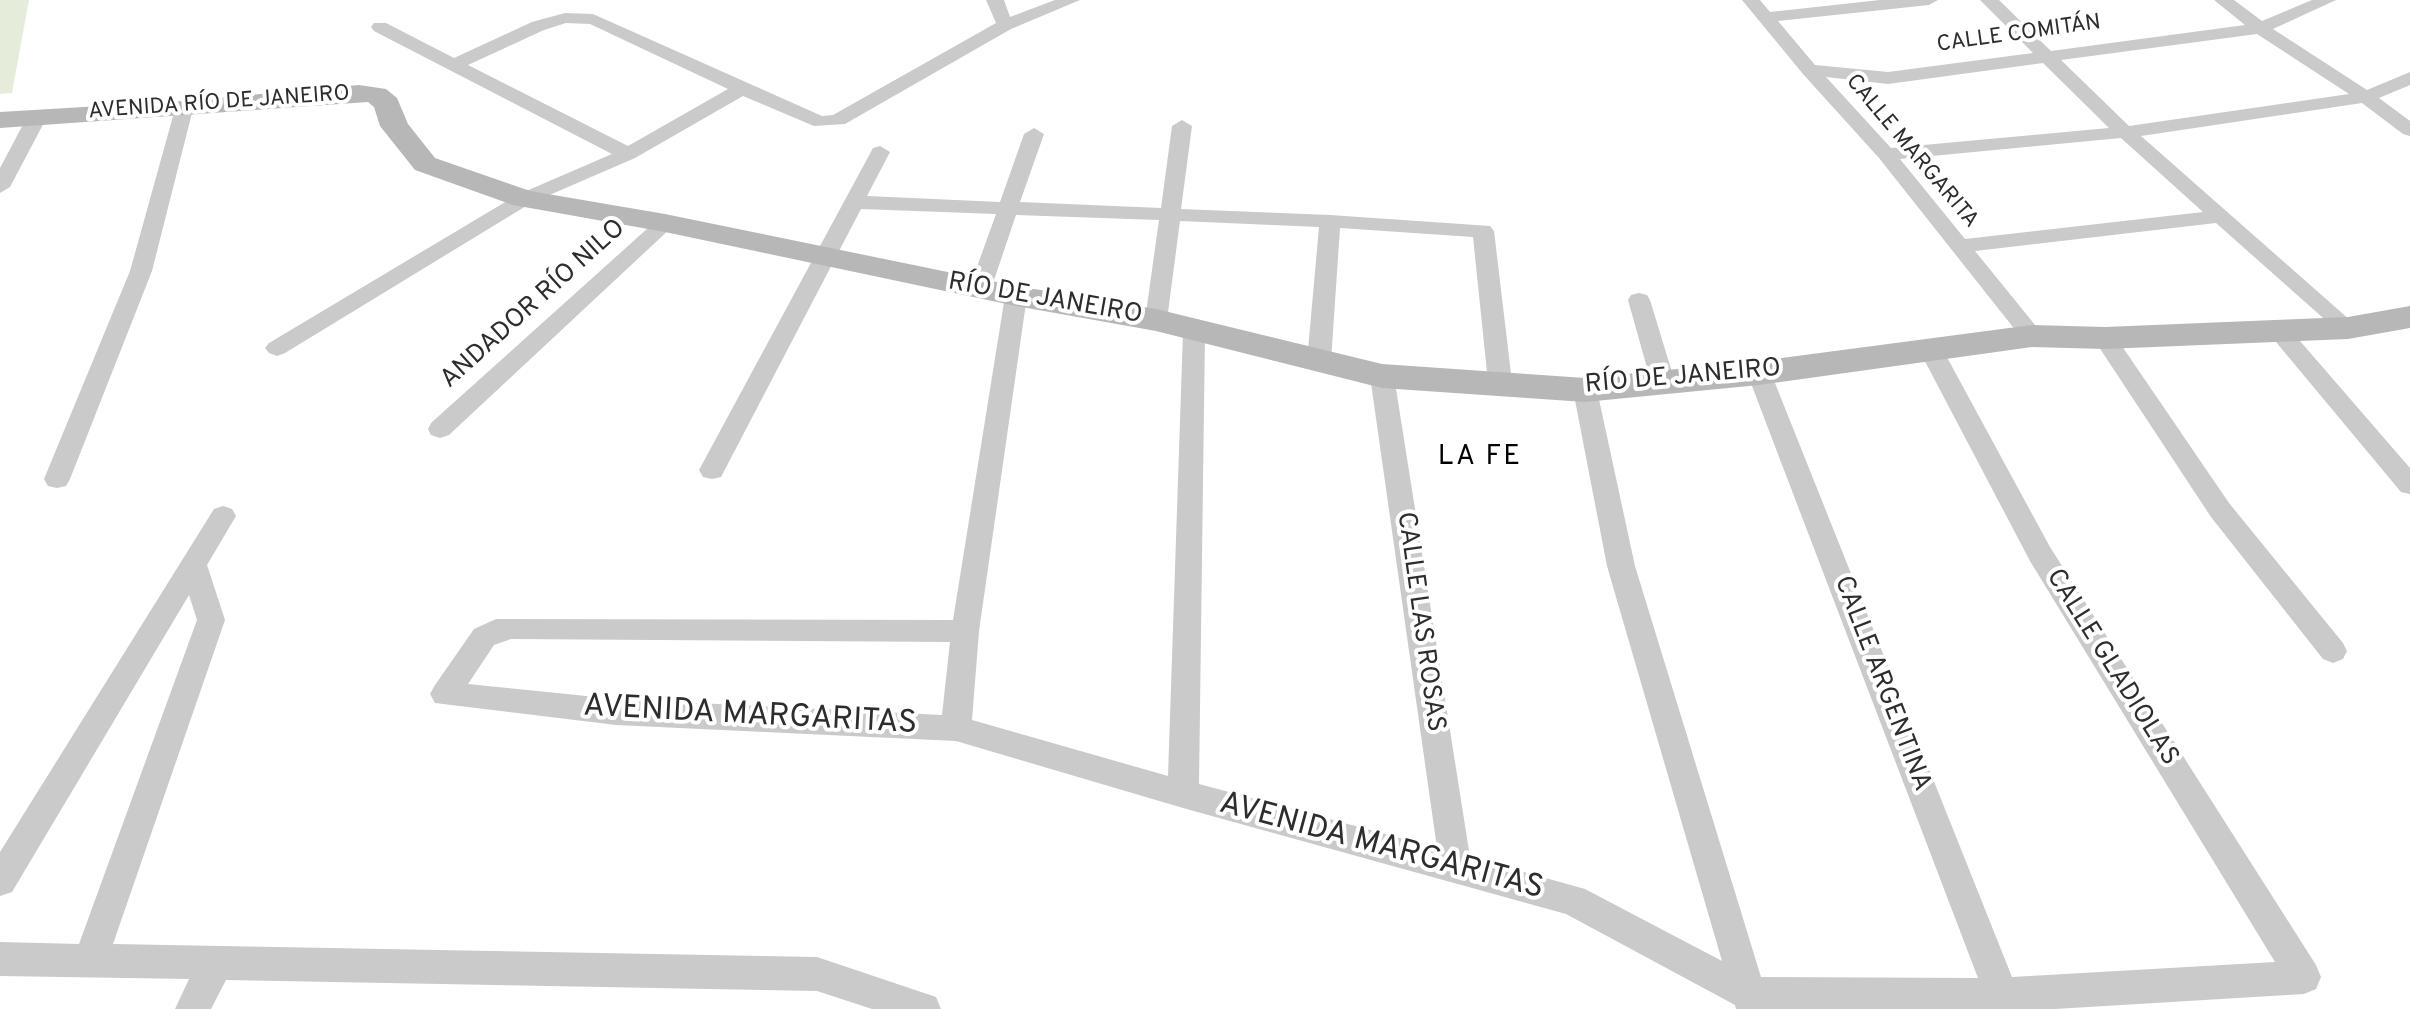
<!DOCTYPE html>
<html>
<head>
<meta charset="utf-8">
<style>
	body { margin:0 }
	canvas { display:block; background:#fff }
</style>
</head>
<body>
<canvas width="2410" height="1009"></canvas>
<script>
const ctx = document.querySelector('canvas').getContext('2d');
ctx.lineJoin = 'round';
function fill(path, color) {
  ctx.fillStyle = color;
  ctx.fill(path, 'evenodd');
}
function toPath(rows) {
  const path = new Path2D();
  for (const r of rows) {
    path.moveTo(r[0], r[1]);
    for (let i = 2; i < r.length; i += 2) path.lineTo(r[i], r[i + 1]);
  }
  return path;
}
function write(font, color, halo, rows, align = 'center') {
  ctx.font = font + ' Overpass,sans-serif';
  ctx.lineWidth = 8;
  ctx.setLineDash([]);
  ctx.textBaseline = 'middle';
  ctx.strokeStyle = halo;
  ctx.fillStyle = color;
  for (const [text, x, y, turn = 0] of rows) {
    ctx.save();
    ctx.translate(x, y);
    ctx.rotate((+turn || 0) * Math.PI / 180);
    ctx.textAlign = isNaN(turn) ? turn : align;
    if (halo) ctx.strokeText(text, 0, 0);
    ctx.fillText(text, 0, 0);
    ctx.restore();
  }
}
fill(toPath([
	[0,0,29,0,12,93,0,94]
]), '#e6ecda');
fill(toPath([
	[986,0,1004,0,1010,17,1055,0,1080,0,1011,29,845,124,814,126,743,96,635,158,531,203,285,353,277,356,269,353,265,348,269,343,517,195,612,154,374,31,371,27,374,23,386,23,454,58,532,22,565,13,593,14,822,116,833,115,996,23,986,0],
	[566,23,590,24,728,89,628,146,468,65,544,30,566,23],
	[1742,0,1760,0,1770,12,1880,0,1938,0,1929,5,1778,21,1815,65,1888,72,2033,53,1980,0,1999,0,2051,51,2245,25,2214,0,2234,0,2262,21,2312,0,2336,0,2273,29,2367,90,2410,72,2410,85,2379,98,2410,121,2410,136,2403,134,2362,103,2141,136,2359,328,2356,333,2340,333,2216,223,1975,251,2044,336,2040,341,2032,344,2024,341,1879,158,1803,74,1742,0],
	[2257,34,2349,94,2129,126,2061,60,2257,34],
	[2043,63,2109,128,1891,148,1826,77,1888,84,2043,63],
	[2121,138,2203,212,1965,239,1900,159,2121,138],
	[184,103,193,109,152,271,70,479,66,486,57,488,48,486,44,479,130,271,175,109,184,103],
	[37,111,47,117,10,187,0,193,0,168,27,117,37,111],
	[1182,120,1192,126,1181,209,1330,215,1490,226,1494,231,1512,382,1508,388,1492,388,1488,382,1473,237,1340,228,1331,361,1327,367,1319,369,1311,367,1307,361,1319,227,1180,221,1167,320,1164,325,1156,327,1148,325,1145,320,1159,220,1016,215,991,289,988,294,980,296,972,294,969,289,996,214,861,209,721,477,712,479,703,477,699,470,873,148,880,146,890,152,867,196,1000,202,1024,134,1034,128,1044,134,1020,202,1161,208,1172,126,1182,120],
	[665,217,675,223,672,227,449,435,440,438,431,435,428,429,431,423,658,219,665,217],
	[1016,289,1024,291,1027,296,979,631,972,720,1168,776,1183,332,1186,327,1194,324,1202,327,1205,332,1199,784,1437,848,1370,376,1374,370,1390,370,1394,376,1470,857,1585,889,1722,961,1607,566,1573,390,1577,384,1585,382,1593,384,1597,390,1635,566,1761,977,1978,978,1747,373,1751,367,1759,365,1767,367,1771,373,2012,977,2275,962,2030,561,1919,350,1923,345,1931,342,1939,345,1943,350,2050,547,2316,965,2321,977,2316,989,2304,994,2055,1009,1736,1009,1735,1005,1566,914,1183,808,956,741,616,725,435,703,430,694,435,685,474,629,496,619,953,620,1005,296,1008,291,1016,289],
	[511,639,950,642,942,715,616,699,468,684,494,645,511,639],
	[1639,293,1647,295,1650,300,1675,382,1671,388,1655,388,1651,382,1628,300,1631,295,1639,293],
	[2279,323,2287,326,2410,468,2410,494,2401,492,2271,336,2268,331,2271,326,2279,323],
	[2105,330,2113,333,2229,503,2343,643,2347,651,2343,659,2333,663,2323,659,2211,517,2093,338,2097,333,2105,330],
	[223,506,232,509,236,516,207,565,225,620,113,944,817,957,936,997,941,1009,872,1009,817,991,226,980,211,1009,175,1009,189,979,0,976,0,942,79,944,197,620,189,595,12,892,0,896,0,852,214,509,223,506]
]), '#cacaca');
fill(toPath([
	[359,85,386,89,397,98,408,124,435,158,530,191,665,214,1016,286,1156,309,1382,364,1585,378,1759,361,2032,325,2105,327,2348,317,2410,306,2410,328,2348,339,2105,349,2032,347,1759,385,1585,402,1382,388,1156,331,1016,306,665,232,513,205,415,170,380,126,374,107,368,102,0,128,0,112,184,101,359,85]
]), '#b7b7b7');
write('22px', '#2d2d2d', '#fff', [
	["CALLE COMITÁN",2019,35,-8],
	["AVENIDA RÍO DE JANEIRO",219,104,-4],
	["CALLE MARGARITA",1911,152,50]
]);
write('26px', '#2d2d2d', '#fff', [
	["RÍO DE JANEIRO",1045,300,10],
	["ANDADOR RÍO NILO",534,305,-42],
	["RÍO DE JANEIRO",1683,378,-5],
	["CALLE LAS ROSAS",1419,622,82],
	["CALLE GLADIOLAS",2111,668,58],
	["CALLE ARGENTINA",1881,684,69]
]);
ctx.letterSpacing = '2px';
write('28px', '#000', '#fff', [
	["LA FE",1480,458]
]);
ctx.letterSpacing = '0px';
write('32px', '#2d2d2d', '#fff', [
	["AVENIDA MARGARITAS",750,717,3],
	["AVENIDA MARGARITAS",1381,848,15]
]);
</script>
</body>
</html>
